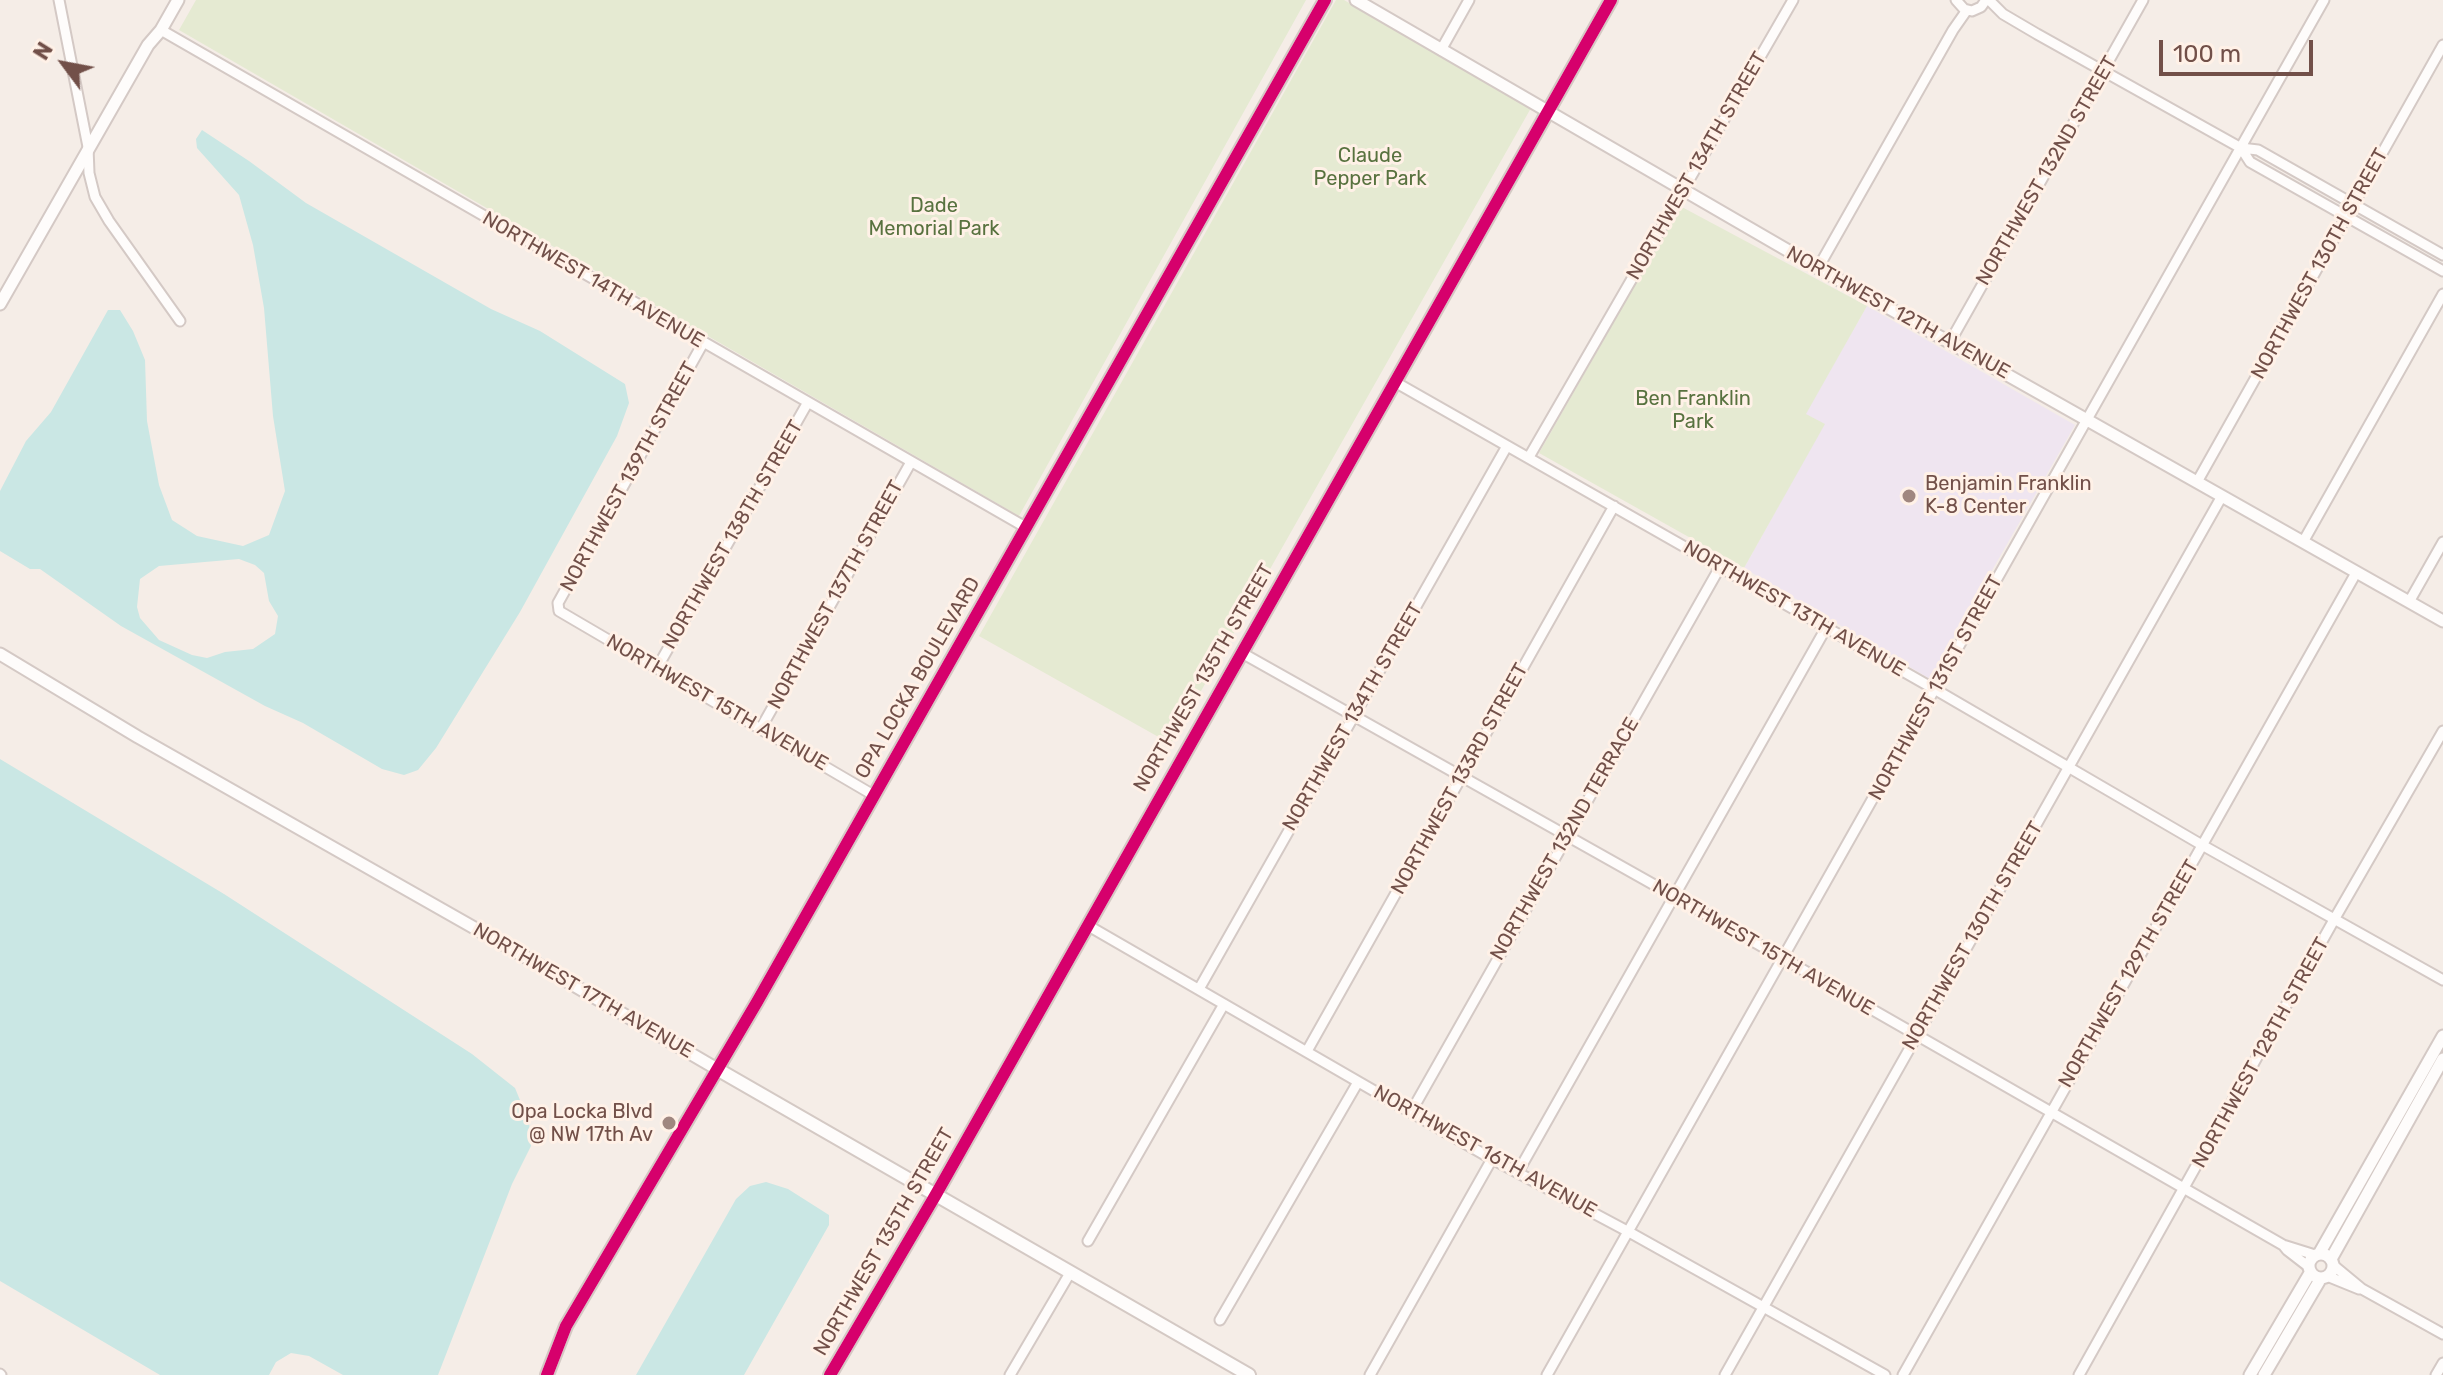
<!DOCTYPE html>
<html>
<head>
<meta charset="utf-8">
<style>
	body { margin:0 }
	#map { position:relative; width:2443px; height:1375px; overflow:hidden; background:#f5ede7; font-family:Rubik,sans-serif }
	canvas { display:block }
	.north { position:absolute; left:24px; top:24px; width:80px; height:80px; -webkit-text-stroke:6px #fff1e7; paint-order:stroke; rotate:302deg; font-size:22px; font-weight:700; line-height:32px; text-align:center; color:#725049 }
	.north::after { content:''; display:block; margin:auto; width:28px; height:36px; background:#725049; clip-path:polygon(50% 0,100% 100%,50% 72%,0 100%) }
	.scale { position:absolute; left:2159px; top:40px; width:154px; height:36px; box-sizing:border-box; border:4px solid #725049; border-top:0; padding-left:10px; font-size:24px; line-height:28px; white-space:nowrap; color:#725049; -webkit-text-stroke:6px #fff1e7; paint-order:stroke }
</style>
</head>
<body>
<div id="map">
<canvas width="2443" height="1375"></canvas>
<div class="north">N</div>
<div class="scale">100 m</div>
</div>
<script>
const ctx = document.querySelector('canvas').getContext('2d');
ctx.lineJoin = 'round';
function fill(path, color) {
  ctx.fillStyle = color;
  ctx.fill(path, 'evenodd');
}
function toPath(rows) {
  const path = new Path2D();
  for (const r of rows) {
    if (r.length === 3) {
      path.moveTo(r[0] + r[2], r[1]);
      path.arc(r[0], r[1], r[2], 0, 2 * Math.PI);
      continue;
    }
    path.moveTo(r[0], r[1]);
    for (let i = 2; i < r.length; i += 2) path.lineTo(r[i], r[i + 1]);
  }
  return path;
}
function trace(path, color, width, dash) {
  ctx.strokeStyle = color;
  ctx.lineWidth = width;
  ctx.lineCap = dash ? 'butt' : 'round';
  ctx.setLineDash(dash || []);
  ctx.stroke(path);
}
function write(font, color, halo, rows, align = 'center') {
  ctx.font = font + ' Rubik,sans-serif';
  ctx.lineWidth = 6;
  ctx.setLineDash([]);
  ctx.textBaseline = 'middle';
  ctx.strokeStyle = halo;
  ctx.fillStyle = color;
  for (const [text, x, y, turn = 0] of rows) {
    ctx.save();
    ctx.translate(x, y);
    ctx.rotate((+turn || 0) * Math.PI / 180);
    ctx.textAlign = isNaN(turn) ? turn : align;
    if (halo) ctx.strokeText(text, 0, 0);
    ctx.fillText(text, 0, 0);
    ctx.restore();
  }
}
fill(toPath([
	[1867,306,2075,425,1930,679,1744,568,1824,424,1805,414]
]), '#efe5f0');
fill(toPath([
	[196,0,1306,0,1019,516,179,30],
	[1336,0,1344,0,1531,108,1171,744,979,636],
	[1680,206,1867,306,1806,414,1825,424,1744,568,1539,453]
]), '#e5ead2');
fill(toPath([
	[202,130,249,161,306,203,491,309,540,331,625,384,629,403,617,436,520,612,436,748,418,770,404,775,382,769,303,723,265,706,121,626,40,569,30,569,0,551,0,491,26,441,51,412,108,310,120,310,133,331,145,360,147,421,159,485,172,520,197,536,243,546,269,535,285,491,273,416,264,308,253,245,239,195,197,148,196,139],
	[239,559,255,565,264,573,269,601,278,616,275,634,253,649,225,652,207,658,192,655,159,640,140,618,137,607,140,579,159,566],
	[0,759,224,894,472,1054,515,1088,529,1122,531,1146,512,1184,438,1375,343,1375,309,1356,291,1353,276,1362,269,1375,160,1375,0,1281],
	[766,1182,788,1189,829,1215,829,1225,744,1375,636,1375,736,1199,750,1186]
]), '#cae7e4');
const minor = toPath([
	[59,0,88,147,89,173,95,197,109,221,180,321],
	[1956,0,1964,9,1972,11,1981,7,1986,0],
	[1989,0,2003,14,2037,34,2241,148,2258,150,2443,255],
	[161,30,1027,528],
	[1441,50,1469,0],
	[2241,148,2250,162,2443,271],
	[1818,268,1953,30,1967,10],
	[1950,342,2143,0],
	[703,343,558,603,559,611,875,796],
	[1395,382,1936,690,2202,845,2443,980],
	[1529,457,1793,0],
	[2197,482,2443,45],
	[2303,542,2443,294],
	[2409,602,2443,542],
	[1242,653,1674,896,2283,1245,2315,1255],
	[657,668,808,402],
	[761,728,911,462],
	[1087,925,1492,1159,1629,1232,1885,1375],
	[1199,989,1507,446],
	[1307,1051,1614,506],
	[1411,1112,1720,567],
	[1518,1172,1826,628],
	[1088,1241,1224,1004],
	[2283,1245,2287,1250,2309,1267],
	[2333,1265,2362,1289,2443,1334],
	[2327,1276,2359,1289],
	[1220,1320,1358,1082],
	[0,1374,1,1375],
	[1010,1375,1070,1273],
	[1370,1375,1492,1159],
	[1547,1375,2324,0],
	[1725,1375,2222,496],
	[1903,1375,2356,573],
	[2079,1375,2335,918,2443,731],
	[2436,1375,2443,1363]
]);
const tertiary = toPath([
	[1356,0,1818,268,2443,621],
	[0,304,148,45,161,30,178,0],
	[0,654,138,737,522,955,717,1069],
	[2321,1266,12],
	[2319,1254,2443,1036],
	[2331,1259,2443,1059],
	[2250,1375,2310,1273],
	[2264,1375,2321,1278]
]);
const secondary = toPath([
	[717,1069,1249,1375],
	[547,1375,566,1326,757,1002,1325,0],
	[830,1375,935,1196,1611,0]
]);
trace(minor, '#d4c9c5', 13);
trace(tertiary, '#d4c9c5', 15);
trace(secondary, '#d4c9c4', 16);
trace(minor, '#fefcfb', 9);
trace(tertiary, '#fefcfb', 11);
trace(secondary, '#fefcfb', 12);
trace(toPath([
	[547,1375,566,1326,757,1002,1325,0],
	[830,1375,935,1196,1611,0]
]), '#d6006c', 12);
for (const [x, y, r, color] of [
	[1909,496,8,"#a08780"],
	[669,1123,8,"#a08780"]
]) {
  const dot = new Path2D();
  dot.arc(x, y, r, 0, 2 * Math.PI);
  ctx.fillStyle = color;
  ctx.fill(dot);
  trace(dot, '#fff1e7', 3);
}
write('20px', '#58723f', '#fff1e7', [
	["Claude",1370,156],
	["Pepper Park",1370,179],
	["Dade",934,206],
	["Memorial Park",934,229],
	["Ben Franklin",1693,399],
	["Park",1693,422]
]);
write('20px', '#725049', '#fff1e7', [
	["NORTHWEST 134TH STREET",1697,166,-60],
	["NORTHWEST 132ND STREET",2047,171,-60],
	["NORTHWEST 130TH STREET",2320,264,-61],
	["NORTHWEST 14TH AVENUE",593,280,30],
	["NORTHWEST 12TH AVENUE",1898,313,29],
	["NORTHWEST 139TH STREET",629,477,-61],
	["NORTHWEST 138TH STREET",733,535,-60],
	["NORTHWEST 137TH STREET",836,595,-61],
	["NORTHWEST 13TH AVENUE",1794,609,30],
	["OPA LOCKA BOULEVARD",918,678,-60],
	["NORTHWEST 135TH STREET",1204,678,-60],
	["NORTHWEST 131ST STREET",1936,688,-61],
	["NORTHWEST 15TH AVENUE",717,703,30],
	["NORTHWEST 134TH STREET",1353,717,-60],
	["NORTHWEST 133RD STREET",1460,779,-61],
	["NORTHWEST 132ND TERRACE",1565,839,-60],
	["NORTHWEST 130TH STREET",1973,936,-60],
	["NORTHWEST 15TH AVENUE",1763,948,30],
	["NORTHWEST 129TH STREET",2129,974,-60],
	["NORTHWEST 17TH AVENUE",583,991,30],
	["NORTHWEST 128TH STREET",2261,1053,-61],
	["NORTHWEST 16TH AVENUE",1485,1152,29],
	["NORTHWEST 135TH STREET",884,1242,-60]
]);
write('20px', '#725049', '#fff1e7', [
	["Benjamin Franklin",1925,484],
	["K-8 Center",1925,507],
	["Opa Locka Blvd",653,1112,"right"],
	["@ NW 17th Av",653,1135,"right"]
], 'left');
</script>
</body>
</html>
